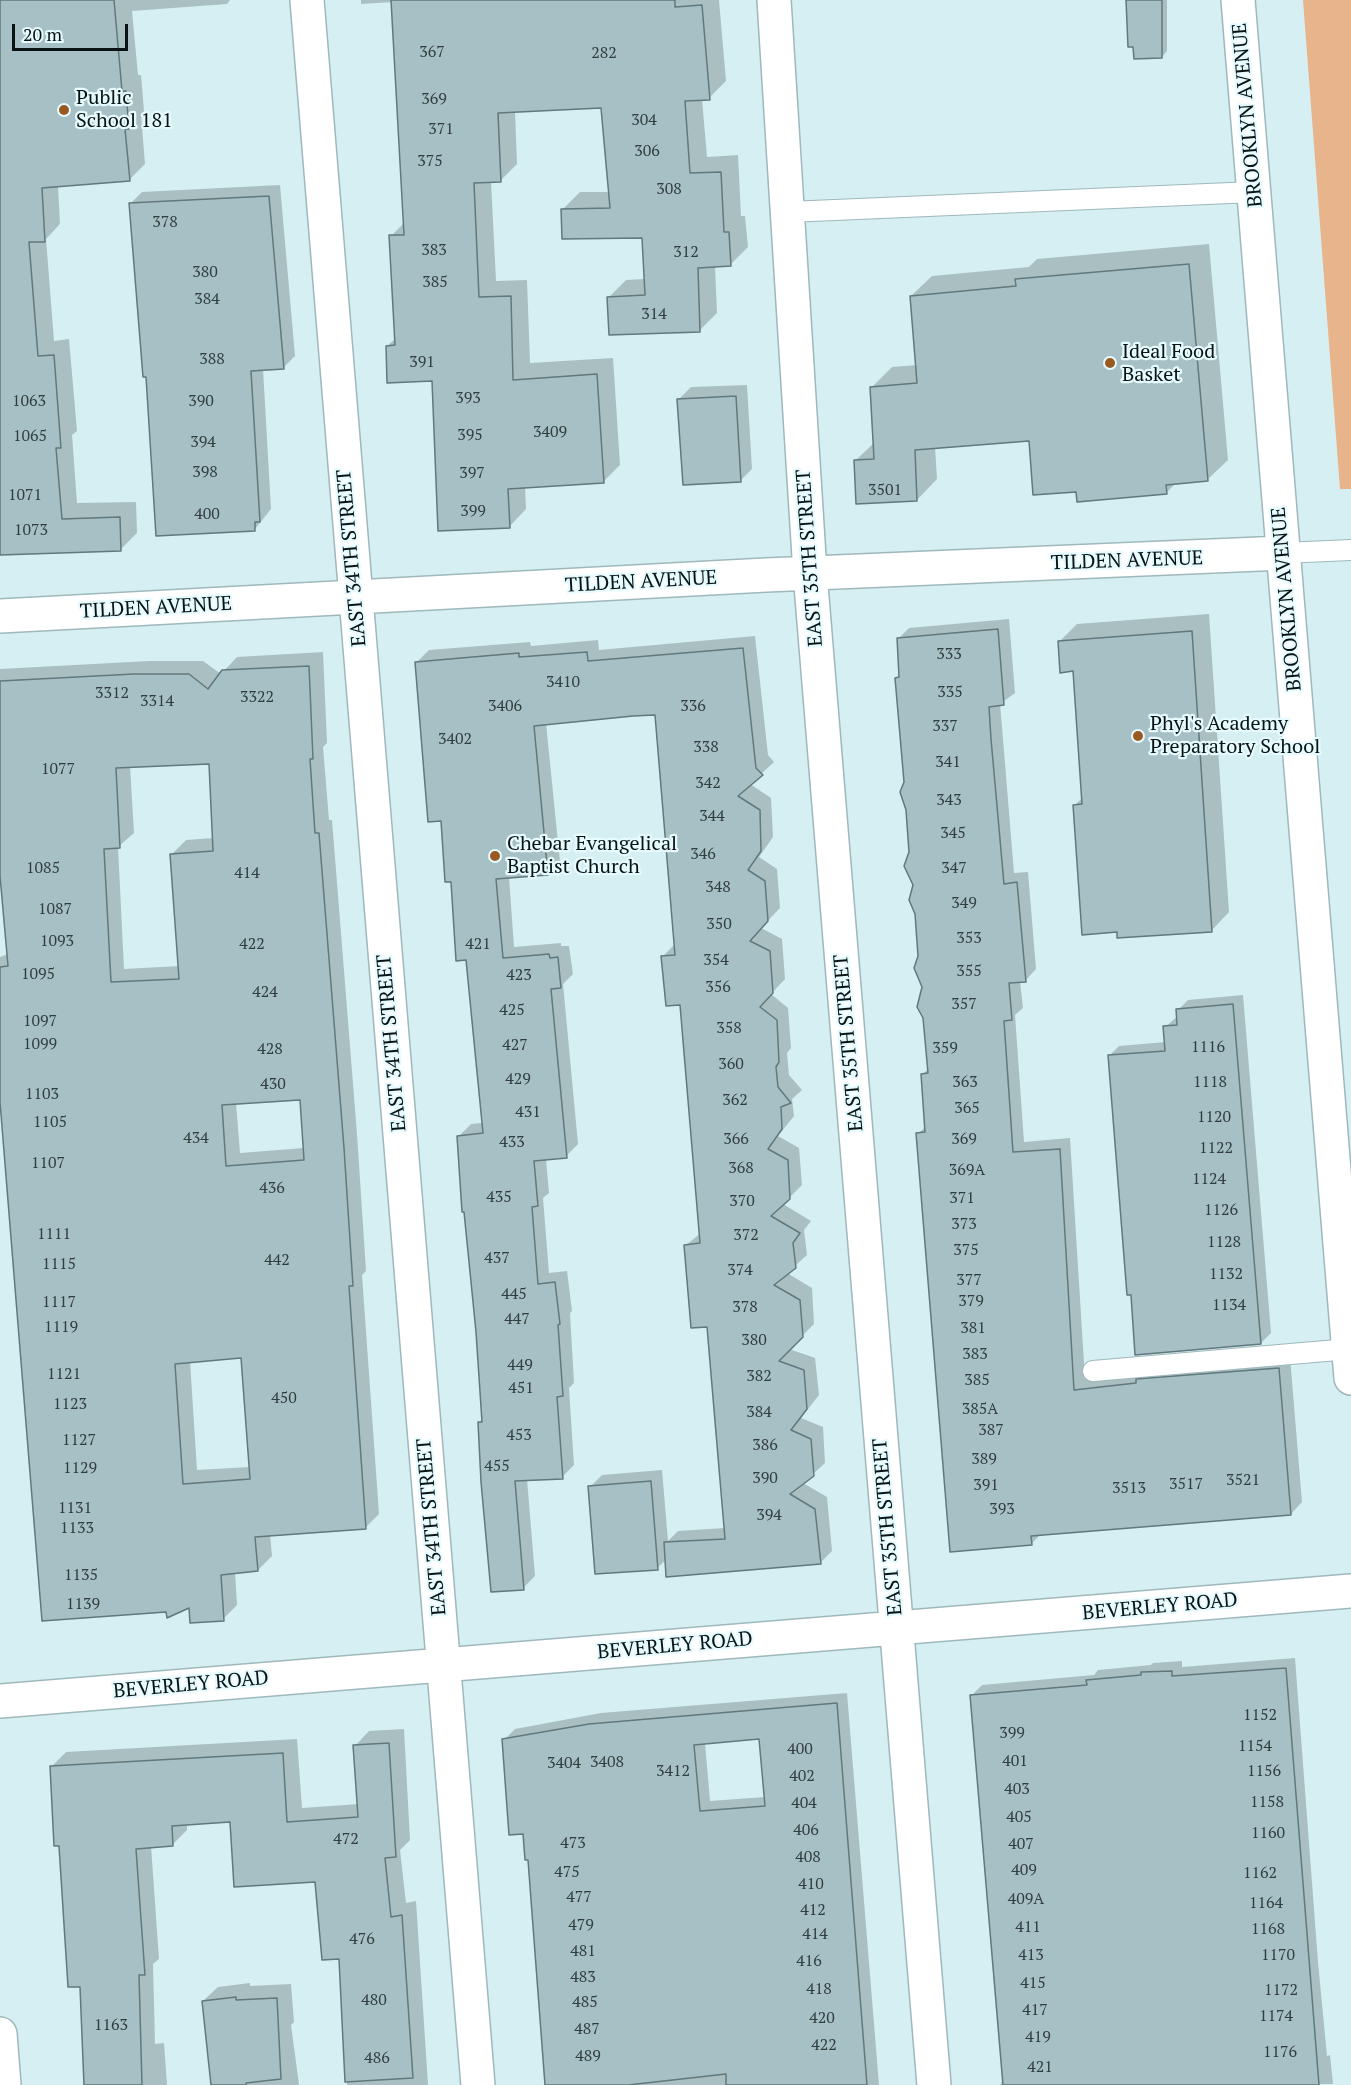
<!DOCTYPE html>
<html>
<head>
<meta charset="utf-8">
<style>
	body { margin:0 }
	#map { position:relative; width:1351px; height:2085px; overflow:hidden; background:#d5eff3; font-family:"PT Serif",serif }
	canvas { display:block }
	.scale { position:absolute; left:12px; top:24px; width:116px; height:27px; box-sizing:border-box; border:3px solid #091314; border-top:0; padding-left:8px; font-size:18px; line-height:21px; white-space:nowrap; color:#091314; -webkit-text-stroke:4px #e6fbff; paint-order:stroke }
</style>
</head>
<body>
<div id="map">
<canvas width="1351" height="2085"></canvas>
<div class="scale">20 m</div>
</div>
<script>
const ctx = document.querySelector('canvas').getContext('2d');
ctx.lineJoin = 'round';
function fill(path, color) {
  ctx.fillStyle = color;
  ctx.fill(path, 'evenodd');
}
function toPath(rows) {
  const path = new Path2D();
  for (const r of rows) {
    path.moveTo(r[0], r[1]);
    for (let i = 2; i < r.length; i += 2) path.lineTo(r[i], r[i + 1]);
  }
  return path;
}
function trace(path, color, width, dash) {
  ctx.strokeStyle = color;
  ctx.lineWidth = width;
  ctx.lineCap = dash ? 'butt' : 'round';
  ctx.setLineDash(dash || []);
  ctx.stroke(path);
}
function write(font, color, halo, rows, align = 'center') {
  ctx.font = font + ' "PT Serif",serif';
  ctx.lineWidth = 4.5;
  ctx.setLineDash([]);
  ctx.textBaseline = 'middle';
  ctx.strokeStyle = halo;
  ctx.fillStyle = color;
  for (const [text, x, y, turn = 0] of rows) {
    ctx.save();
    ctx.translate(x, y);
    ctx.rotate((+turn || 0) * Math.PI / 180);
    ctx.textAlign = isNaN(turn) ? turn : align;
    if (halo) ctx.strokeText(text, 0, 0);
    ctx.fillText(text, 0, 0);
    ctx.restore();
  }
}
fill(toPath([
	[1303,0,1351,0,1351,489,1340,489]
]), '#e8b48c');
fill(toPath([
	[0,0,230,0,227,4,132,11,138,75,141,75,144,111,141,115,145,164,129,180,58,186,60,224,46,239,54,341,69,339,77,431,72,435,77,503,136,502,137,533,121,549,0,554],
	[361,0,719,0,726,81,709,98,702,99,707,157,738,155,741,216,745,216,748,247,731,264,715,266,717,313,700,330,609,297,626,280,645,279,643,236,563,209,580,192,610,192,602,106,515,111,517,164,500,181,491,181,496,281,527,280,530,363,613,358,620,465,603,482,525,486,526,509,509,527,433,379,387,346,396,338,391,236,405,222,393,2,361,4],
	[1127,0,1167,0,1167,51,1162,57],
	[280,185,295,356,283,368,263,369,271,509,255,529,148,375,130,204,142,192],
	[1209,244,1228,460,1207,480,1176,483,1166,493,1078,490,1030,439,935,447,937,479,917,500,855,461,875,442,872,387,892,367,917,365,911,296,932,276,1029,267,1037,259],
	[747,385,752,469,740,481,679,399,691,387],
	[1209,614,1229,912,1212,930,1074,806,1083,797,1074,670,1060,641,1077,624],
	[1009,619,1015,693,1000,704,1002,727,1014,873,1028,872,1036,969,1025,981,1020,981,1023,1008,1015,1015,1024,1142,1070,1138,1085,1379,1290,1357,1302,1502,1291,1514,1041,1534,1031,1544,918,1134,926,1126,923,1074,929,1068,897,678,901,674,898,639,909,628],
	[755,636,768,755,774,762,750,784,771,798,773,837,759,857,777,869,780,908,761,928,782,939,785,979,771,994,788,1008,791,1048,787,1053,789,1075,802,1090,792,1099,794,1116,778,1136,799,1148,802,1185,783,1204,811,1221,804,1230,807,1255,787,1273,812,1288,814,1324,789,1349,815,1358,819,1395,801,1418,823,1427,825,1463,803,1483,827,1497,832,1551,820,1563,667,1559,657,1568,590,1487,602,1475,662,1470,668,1541,678,1531,725,1528,708,1325,686,1245,701,1233,681,1003,663,956,676,943,657,713,546,723,560,862,548,874,509,877,514,947,561,943,561,946,569,946,573,974,563,984,578,1144,566,1156,546,1159,549,1193,543,1198,549,1273,567,1271,572,1311,570,1313,574,1383,569,1388,574,1465,562,1477,527,1479,535,1576,523,1588,479,1422,483,1419,478,1332,459,1136,471,1124,483,1123,467,958,417,662,429,650,530,642,531,646,598,640,599,650],
	[323,652,327,743,323,747,329,820,332,820,357,1134,366,1271,362,1275,379,1514,365,1528,270,1534,272,1556,258,1570,235,1572,237,1605,223,1619,191,1606,168,1610,8,1204,0,1063,0,957,8,954,0,853,0,669,149,661,203,661,221,674,237,657],
	[211,762,214,838,186,840,172,854,180,966,124,969,118,847,134,833,130,766],
	[302,1098,304,1148,240,1153,236,1103],
	[243,1356,250,1467,197,1470,190,1361],
	[1243,995,1271,1333,1261,1343,1132,1293,1109,1056,1119,1046,1166,1042,1165,1027,1178,1016,1178,1010,1188,1000],
	[1295,1658,1318,1962,1327,2056,1330,2055,1333,2084,1000,2085,1004,2078,971,1696,982,1685,1094,1675,1098,1670,1151,1665,1153,1663,1182,1661,1182,1667],
	[847,1693,879,2085,546,2085,530,1858,504,1740,515,1729,601,1713],
	[760,1737,765,1797,710,1801,705,1743],
	[404,1729,410,1840,400,1850,406,1903,416,1901,428,2085,347,2085,340,1957,317,1881,232,1820,187,1823,187,1830,172,1845,151,1846,159,1959,153,1964,155,2044,164,2043,167,2085,85,2085,81,1985,51,1767,66,1752,297,1739,302,1808,359,1804,355,1746,369,1731],
	[250,1983,250,1986,291,1984,294,2022,291,2025,299,2085,213,2085,203,2001,218,1987]
]), '#0003');
const building = toPath([
	[0,0,114,0,122,91,126,91,129,129,125,129,130,181,42,188,45,242,29,242,38,356,54,355,61,448,56,448,62,519,120,517,121,551,0,555,0,0],
	[391,0,675,0,675,7,702,5,710,100,685,101,690,173,721,172,724,232,729,232,731,266,698,268,700,332,609,335,607,297,645,295,642,238,562,239,561,209,610,208,601,108,498,113,501,182,474,183,479,297,511,296,513,380,597,374,604,483,508,489,510,528,438,531,432,381,387,383,386,346,395,345,389,235,404,235,391,0],
	[1126,0,1162,0,1162,58,1134,59,1133,47,1128,47,1126,0],
	[269,196,284,369,251,371,260,522,255,522,255,531,156,536,146,377,143,377,129,203,269,196],
	[1189,264,1208,481,1166,485,1167,494,1077,502,1076,492,1033,495,1029,441,915,450,917,501,856,504,854,460,874,459,870,387,917,383,910,296,1016,286,1015,279,1189,264],
	[736,396,741,482,683,485,677,399,736,396],
	[998,629,1004,705,989,707,991,739,1004,884,1017,882,1026,982,1009,983,1012,1020,1004,1021,1013,1152,1060,1149,1074,1390,1136,1383,1136,1379,1279,1368,1291,1515,1031,1536,1032,1545,950,1552,916,1133,925,1132,921,1074,928,1073,923,1018,917,1007,922,987,914,968,918,956,915,914,909,900,913,885,904,866,909,852,906,810,900,792,904,782,895,678,899,677,897,638,998,629],
	[1192,631,1212,932,1117,938,1117,932,1082,935,1073,805,1082,804,1073,671,1060,673,1058,641,1192,631],
	[743,648,756,768,763,775,738,796,760,810,761,851,748,870,765,881,768,921,750,941,770,951,773,993,760,1007,777,1020,779,1062,776,1067,778,1087,791,1103,781,1107,782,1129,768,1149,788,1160,790,1199,771,1216,800,1233,793,1243,796,1268,774,1285,800,1300,803,1337,779,1361,804,1370,807,1409,791,1430,811,1439,814,1476,790,1494,815,1509,821,1564,666,1577,664,1542,725,1539,707,1327,691,1328,684,1245,700,1243,680,1005,666,1006,661,956,675,955,655,715,633,716,534,726,548,875,496,879,503,958,549,954,550,958,558,957,561,988,551,989,567,1158,534,1161,538,1206,532,1207,538,1284,555,1282,560,1324,558,1325,563,1396,557,1397,563,1479,515,1481,524,1590,491,1592,481,1482,478,1422,482,1422,476,1332,464,1212,462,1212,457,1136,483,1133,466,960,456,961,451,882,445,882,441,821,428,822,415,662,519,653,519,657,587,652,588,661,743,648],
	[309,666,313,759,310,759,315,833,319,833,344,1148,353,1286,349,1286,366,1529,255,1537,258,1571,221,1575,224,1621,190,1623,189,1608,167,1618,166,1612,42,1621,0,1102,0,967,8,966,0,876,0,681,134,674,189,674,208,689,222,670,309,666],
	[209,764,213,851,170,854,179,979,111,982,104,849,120,848,116,768,209,764],
	[300,1100,304,1160,226,1166,222,1105,300,1100],
	[241,1358,250,1479,183,1484,175,1364,241,1358],
	[1233,1004,1261,1344,1135,1355,1131,1295,1127,1295,1108,1055,1165,1051,1163,1026,1177,1025,1176,1009,1233,1004],
	[651,1481,658,1570,595,1574,588,1486,651,1481],
	[1286,1668,1319,2085,1003,2085,970,1695,1087,1685,1086,1680,1141,1675,1141,1672,1172,1671,1172,1676,1286,1668],
	[837,1703,867,2085,726,2085,726,2074,628,2085,545,2085,528,1860,525,1860,523,1834,509,1835,502,1739,589,1724,837,1703],
	[759,1739,765,1806,700,1811,694,1745,759,1739],
	[389,1743,396,1857,385,1858,391,1917,402,1915,413,2078,345,2082,339,1959,322,1960,315,1882,234,1887,230,1822,172,1826,173,1846,136,1849,145,1975,139,1975,142,2085,84,2085,80,1987,68,1987,59,1846,54,1846,50,1766,283,1753,287,1822,358,1817,353,1745,389,1743],
	[236,1997,236,2000,277,1998,281,2079,246,2083,246,2085,211,2085,202,2001,236,1997]
]);
fill(building, '#a7c0c5');
trace(building, '#61787c', 1.5);
const lane = toPath([
	[788,212,1254,192],
	[1283,553,1351,550],
	[1093,1371,1349,1349]
]);
const street = toPath([
	[307,0,478,2085],
	[774,0,810,573,934,2085],
	[1238,0,1351,1378],
	[0,616,766,575,1283,553],
	[0,1701,1351,1591],
	[0,2034,4,2085]
]);
trace(lane, '#9fb8bc', 22);
trace(street, '#9fb8bc', 36);
trace(lane, '#fff', 20);
trace(street, '#fff', 33);
for (const [x, y, r, color] of [
	[64,110,6,"#995a21"],
	[1110,363,6,"#995a21"],
	[1138,736,6,"#995a21"],
	[495,856,6,"#995a21"]
]) {
  const dot = new Path2D();
  dot.arc(x, y, r, 0, 2 * Math.PI);
  ctx.fillStyle = color;
  ctx.fill(dot);
  trace(dot, '#e6fbff', 2);
}
write('16px', '#303e40', null, [
	["367",432,52],
	["282",604,53],
	["369",434,99],
	["304",644,120],
	["371",441,129],
	["306",647,151],
	["375",430,161],
	["308",669,189],
	["378",165,222],
	["383",434,250],
	["312",686,252],
	["380",205,272],
	["385",435,282],
	["384",207,299],
	["314",654,314],
	["388",212,359],
	["391",422,362],
	["393",468,398],
	["1063",29,401],
	["390",201,401],
	["3409",550,432],
	["395",470,435],
	["1065",30,436],
	["394",203,442],
	["398",205,472],
	["397",472,473],
	["3501",885,490],
	["1071",25,495],
	["399",473,511],
	["400",207,514],
	["1073",31,530],
	["333",949,654],
	["3410",563,682],
	["335",950,692],
	["3312",112,693],
	["3322",257,697],
	["3314",157,701],
	["3406",505,706],
	["336",693,706],
	["337",945,726],
	["3402",455,739],
	["338",706,747],
	["341",948,762],
	["1077",58,769],
	["342",708,783],
	["343",949,800],
	["344",712,816],
	["345",953,833],
	["346",703,854],
	["1085",43,868],
	["347",954,868],
	["414",247,873],
	["348",718,887],
	["349",964,903],
	["1087",55,909],
	["350",719,924],
	["353",969,938],
	["1093",57,941],
	["422",252,944],
	["421",478,944],
	["354",716,960],
	["355",969,971],
	["1095",38,974],
	["423",519,975],
	["356",718,987],
	["424",265,992],
	["357",964,1004],
	["425",512,1010],
	["1097",40,1021],
	["358",729,1028],
	["1099",40,1044],
	["427",515,1045],
	["1116",1208,1047],
	["359",945,1048],
	["428",270,1049],
	["360",731,1064],
	["429",518,1079],
	["363",965,1082],
	["1118",1210,1082],
	["430",273,1084],
	["1103",42,1094],
	["362",735,1100],
	["365",967,1108],
	["431",528,1112],
	["1120",1214,1117],
	["1105",50,1122],
	["434",196,1138],
	["366",736,1139],
	["369",964,1139],
	["433",512,1142],
	["1122",1216,1148],
	["1107",48,1163],
	["368",741,1168],
	["369A",967,1170],
	["1124",1209,1179],
	["436",272,1188],
	["435",499,1197],
	["371",962,1198],
	["370",742,1201],
	["1126",1221,1210],
	["373",964,1224],
	["1111",54,1234],
	["372",746,1235],
	["1128",1224,1242],
	["375",966,1250],
	["437",497,1258],
	["442",277,1260],
	["1115",59,1264],
	["374",740,1270],
	["1132",1226,1274],
	["377",969,1280],
	["445",514,1294],
	["379",971,1301],
	["1117",59,1302],
	["1134",1229,1305],
	["378",745,1307],
	["447",517,1319],
	["1119",61,1327],
	["381",973,1328],
	["380",754,1340],
	["383",975,1354],
	["449",520,1365],
	["1121",64,1374],
	["382",759,1376],
	["385",977,1380],
	["451",521,1388],
	["450",284,1398],
	["1123",70,1404],
	["385A",980,1409],
	["384",759,1412],
	["387",991,1430],
	["453",519,1435],
	["1127",79,1440],
	["386",765,1445],
	["389",984,1459],
	["455",497,1466],
	["1129",80,1468],
	["390",765,1478],
	["3521",1243,1480],
	["3517",1186,1484],
	["391",986,1485],
	["3513",1129,1488],
	["1131",75,1508],
	["393",1002,1509],
	["394",769,1515],
	["1133",77,1528],
	["1135",81,1575],
	["1139",83,1604],
	["1152",1260,1715],
	["399",1012,1733],
	["1154",1255,1746],
	["400",800,1749],
	["401",1015,1761],
	["3408",607,1762],
	["3404",564,1763],
	["3412",673,1771],
	["1156",1264,1771],
	["402",802,1776],
	["403",1017,1789],
	["1158",1267,1802],
	["404",804,1803],
	["405",1019,1817],
	["406",806,1830],
	["1160",1268,1833],
	["472",346,1839],
	["473",573,1843],
	["407",1021,1844],
	["408",808,1857],
	["409",1024,1870],
	["475",567,1872],
	["1162",1260,1873],
	["410",811,1884],
	["477",579,1897],
	["409A",1026,1899],
	["1164",1266,1903],
	["412",813,1910],
	["479",581,1925],
	["411",1028,1927],
	["1168",1268,1929],
	["414",815,1934],
	["476",362,1939],
	["481",583,1951],
	["413",1031,1955],
	["1170",1278,1955],
	["416",809,1961],
	["483",583,1977],
	["415",1033,1983],
	["418",819,1989],
	["1172",1281,1990],
	["480",374,2000],
	["485",585,2002],
	["417",1035,2010],
	["1174",1276,2016],
	["420",822,2018],
	["1163",111,2025],
	["487",587,2029],
	["419",1038,2037],
	["422",824,2045],
	["1176",1280,2052],
	["489",588,2056],
	["486",377,2058],
	["421",1040,2067]
]);
write('20px', '#091314', '#e6fbff', [
	["Public",76,98],
	["School 181",76,121],
	["Ideal Food",1122,352],
	["Basket",1122,375],
	["Phyl's Academy",1150,724],
	["Preparatory School",1150,747],
	["Chebar Evangelical",507,844],
	["Baptist Church",507,867]
], 'left');
write('20px', '#091314', '#e6fbff', [
	["BROOKLYN AVENUE",1248,115,-95],
	["EAST 34TH STREET",352,558,-95],
	["EAST 35TH STREET",810,558,-94],
	["TILDEN AVENUE",1127,561,-2],
	["TILDEN AVENUE",641,582,-3],
	["BROOKLYN AVENUE",1287,599,-95],
	["TILDEN AVENUE",156,608,-3],
	["EAST 34TH STREET",392,1043,-95],
	["EAST 35TH STREET",849,1043,-95],
	["EAST 34TH STREET",432,1527,-95],
	["EAST 35TH STREET",888,1527,-95],
	["BEVERLEY ROAD",1160,1607,-5],
	["BEVERLEY ROAD",675,1646,-5],
	["BEVERLEY ROAD",191,1685,-5]
]);
</script>
</body>
</html>
